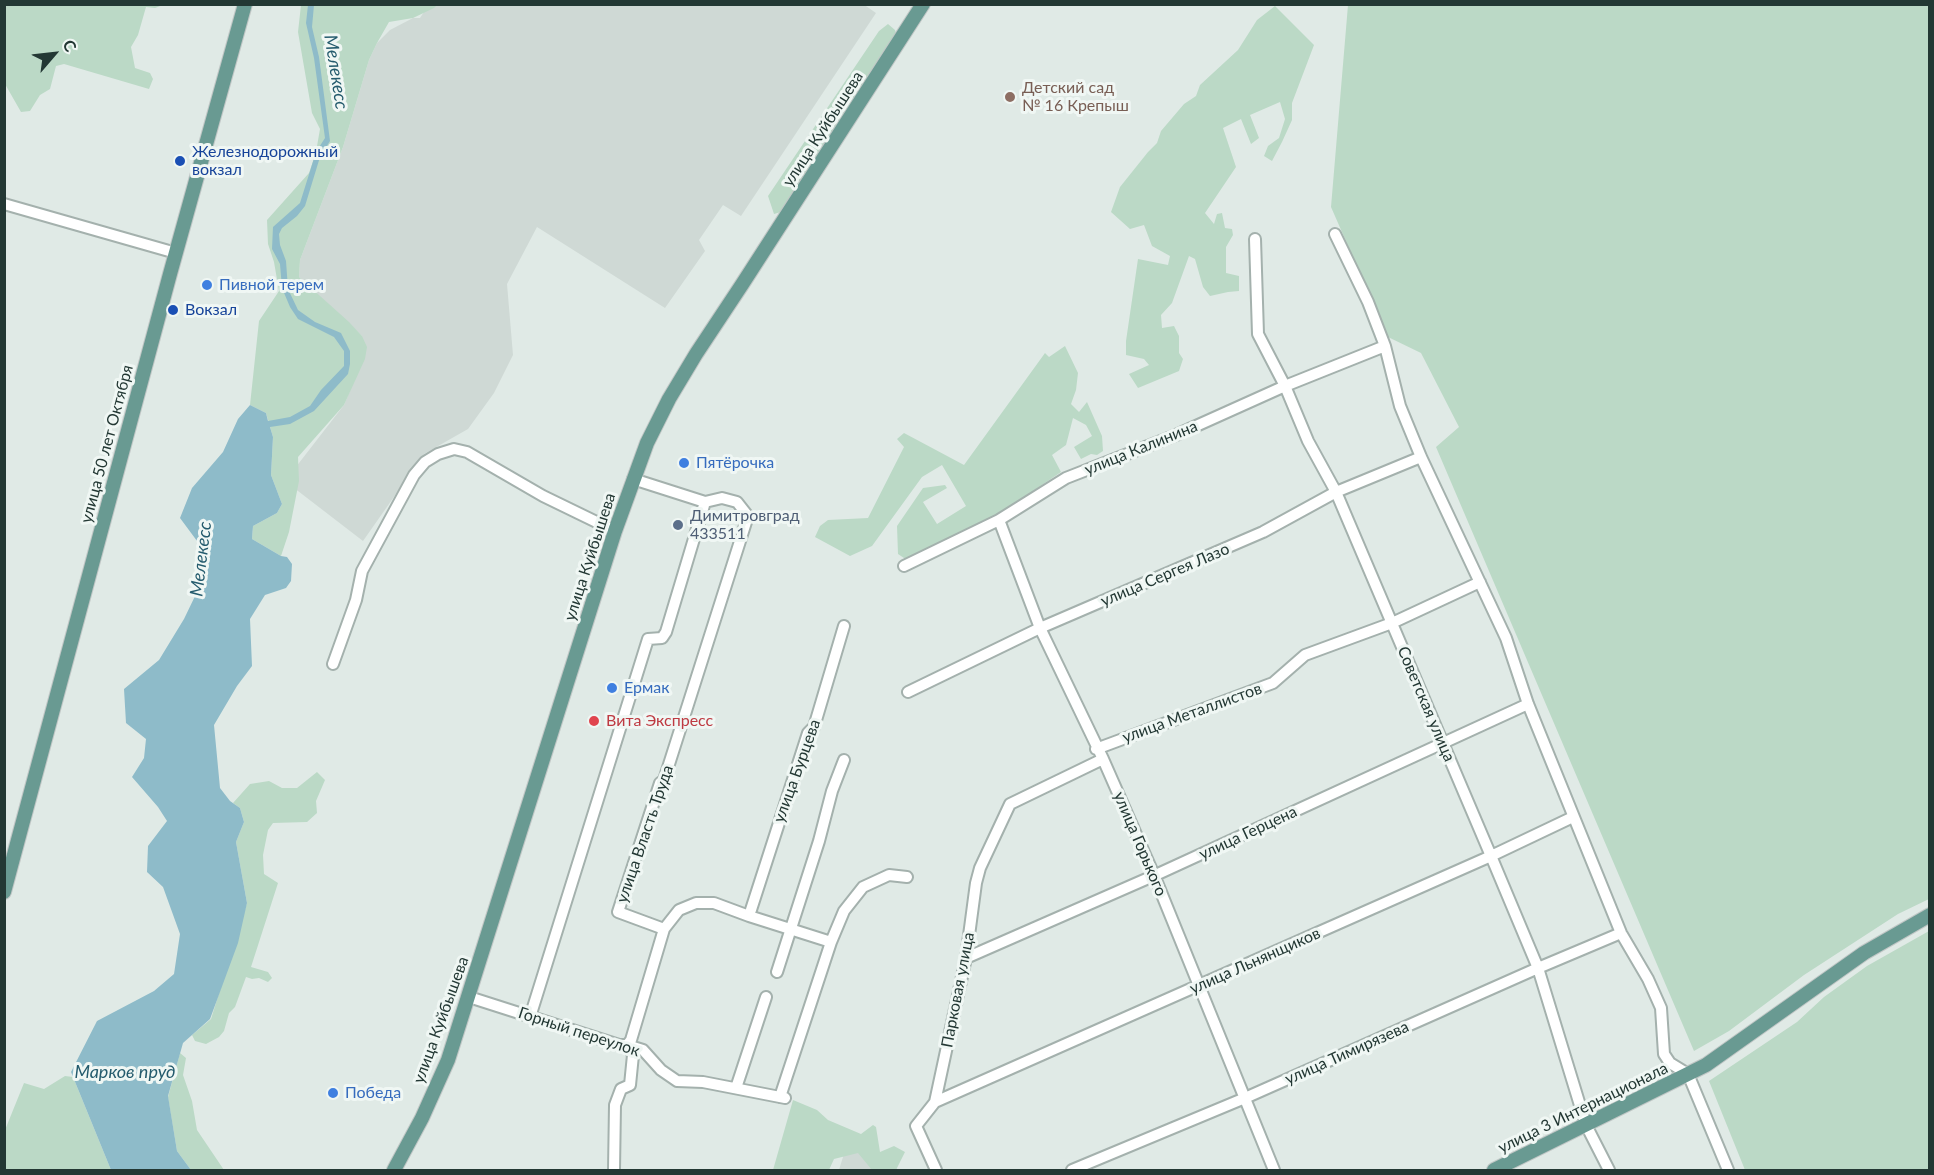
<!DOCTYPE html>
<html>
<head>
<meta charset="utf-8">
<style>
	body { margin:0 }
	#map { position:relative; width:1934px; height:1175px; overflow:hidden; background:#e0eae6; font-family:Lato,sans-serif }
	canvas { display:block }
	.frame { position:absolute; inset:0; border:6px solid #233834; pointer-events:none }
	.north { position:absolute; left:24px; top:24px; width:60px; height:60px; -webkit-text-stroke:4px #f0f7f4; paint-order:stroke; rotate:62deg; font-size:16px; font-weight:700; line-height:24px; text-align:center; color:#233834 }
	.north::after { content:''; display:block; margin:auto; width:21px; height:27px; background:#233834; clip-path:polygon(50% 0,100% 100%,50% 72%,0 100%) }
</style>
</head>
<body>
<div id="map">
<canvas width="1934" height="1175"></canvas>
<div class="frame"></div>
<div class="north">С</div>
</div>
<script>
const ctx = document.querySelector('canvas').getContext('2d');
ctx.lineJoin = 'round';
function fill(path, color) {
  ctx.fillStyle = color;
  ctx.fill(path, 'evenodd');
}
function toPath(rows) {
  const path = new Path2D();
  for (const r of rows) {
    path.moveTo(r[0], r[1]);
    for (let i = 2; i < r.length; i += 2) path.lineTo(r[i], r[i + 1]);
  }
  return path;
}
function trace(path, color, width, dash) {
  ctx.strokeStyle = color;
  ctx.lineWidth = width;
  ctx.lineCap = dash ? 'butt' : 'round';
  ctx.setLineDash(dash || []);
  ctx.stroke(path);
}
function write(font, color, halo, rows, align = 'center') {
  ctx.font = font + ' Lato,sans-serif';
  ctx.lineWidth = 6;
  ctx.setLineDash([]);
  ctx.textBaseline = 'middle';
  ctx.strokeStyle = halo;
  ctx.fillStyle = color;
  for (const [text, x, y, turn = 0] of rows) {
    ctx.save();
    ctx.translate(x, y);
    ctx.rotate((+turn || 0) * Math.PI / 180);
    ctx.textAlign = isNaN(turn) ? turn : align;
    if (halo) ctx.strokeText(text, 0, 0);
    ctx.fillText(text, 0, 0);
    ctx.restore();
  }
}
fill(toPath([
	[429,4,863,4,876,13,741,216,723,205,699,240,705,251,665,308,537,227,507,284,513,355,494,393,468,429,424,454,363,541,285,481,344,405,350,391,362,336,299,277,300,260,343,147,369,60,377,43,390,30,413,18,420,18],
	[847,1144,877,1155,899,1170,839,1170]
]), '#cfd9d5');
fill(toPath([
	[4,5,163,5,155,8,146,7,138,35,131,47,135,68,150,73,153,79,149,89,64,64,56,66,50,89,40,95,30,111,21,112,5,84],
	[301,5,437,5,434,8,413,18,389,22,377,43,369,60,343,147,300,260,299,277,349,322,362,336,367,347,365,359,344,405,298,457,299,481,289,532,281,556,252,539,253,526,277,513,282,504,271,475,273,437,266,413,250,405,259,321,279,291,274,262,268,244,267,220,309,173,316,152,320,129,312,113,298,32],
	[1348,5,1929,5,1929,899,1898,914,1804,975,1729,1031,1694,1051,1436,447,1459,427,1421,353,1388,337,1331,207],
	[1275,6,1314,45,1292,103,1292,120,1282,142,1272,161,1264,156,1268,146,1279,138,1285,119,1280,102,1250,115,1259,138,1251,144,1241,119,1223,128,1236,167,1205,213,1214,224,1217,214,1222,213,1225,228,1232,229,1233,235,1226,247,1226,273,1239,276,1239,291,1228,292,1210,296,1203,287,1195,259,1189,256,1172,303,1161,315,1162,328,1174,326,1179,336,1179,353,1183,359,1179,371,1138,388,1129,374,1149,365,1144,359,1126,355,1126,341,1138,259,1168,265,1170,256,1152,246,1144,225,1130,229,1111,212,1120,187,1148,152,1157,143,1161,131,1184,104,1196,96,1200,85,1238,50,1257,20],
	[888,24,895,30,896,33,781,212,774,214,768,196,879,31],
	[1065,346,1078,373,1076,390,1071,404,1079,412,1087,402,1102,436,1103,451,1097,455,1091,454,1081,459,1074,447,1092,436,1086,425,1073,418,1066,445,1052,455,1061,472,995,517,907,560,898,554,897,526,923,488,945,485,947,488,923,502,937,524,966,506,942,465,922,477,872,546,850,556,815,537,820,526,828,520,868,518,904,447,897,439,904,433,964,465,1045,353,1049,357],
	[317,772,325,780,316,801,317,813,307,822,273,823,268,830,263,855,264,874,278,883,251,967,268,972,272,978,268,982,259,978,252,979,246,977,235,1007,229,1013,224,1031,219,1037,206,1044,195,1041,192,1035,211,1019,247,903,236,842,244,822,240,808,233,803,250,784,269,781,282,788,297,788],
	[1929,931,1929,1170,1745,1170,1709,1081,1797,1022,1824,997,1867,966],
	[180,1053,186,1058,183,1075,192,1101,197,1130,224,1170,191,1170,177,1151,168,1097],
	[65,1076,73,1077,111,1170,5,1170,5,1130,24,1083,44,1089],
	[793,1100,817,1110,828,1120,861,1134,873,1125,876,1127,880,1152,894,1146,905,1152,896,1170,872,1170,858,1153,834,1159,829,1170,773,1170]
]), '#bbd9c6');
fill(toPath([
	[308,5,314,5,312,27,319,57,330,141,320,157,305,206,297,216,282,228,279,234,280,245,286,261,288,289,298,310,315,322,341,333,350,351,350,364,348,374,314,411,290,424,270,427,273,437,271,475,282,504,277,513,253,526,252,539,281,556,287,557,292,564,291,581,286,588,265,595,250,619,252,666,237,686,214,725,220,788,230,801,240,808,244,822,236,842,247,903,238,943,210,1019,183,1043,168,1096,177,1151,191,1170,111,1170,71,1072,97,1021,154,991,174,974,180,934,163,887,147,872,148,846,167,821,158,807,132,777,144,758,146,739,126,723,124,689,159,660,184,619,197,592,200,545,180,518,192,488,223,452,238,419,250,405,266,413,268,421,290,417,310,406,321,390,344,366,344,351,334,337,298,319,290,307,282,288,280,264,272,249,273,227,300,203,316,152,325,138,314,58,306,23]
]), '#8ebbc9');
const minor = toPath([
	[4,204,176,253],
	[1335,234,1368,302,1385,346,1400,406,1421,457,1506,638,1528,704,1621,933,1648,979,1661,1008,1664,1054,1670,1063,1688,1074,1728,1170],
	[1255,239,1258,334,1285,386,1308,441,1336,492,1491,856,1538,968,1586,1125,1609,1170],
	[999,520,1040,628,1103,759,1154,875,1274,1170],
	[904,566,999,520,1066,478,1176,435,1285,386,1385,346],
	[333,664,356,600,362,571,414,475,425,462,438,454,454,449,467,452,543,496,615,531],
	[908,692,1040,628,1263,532,1336,492,1421,457],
	[1096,749,1273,683,1305,655,1392,623,1480,582],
	[749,916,808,733,814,727,844,626],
	[664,929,679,910,696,903,714,903,749,916,831,942,780,1097],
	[831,942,844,911,863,887,889,875,907,877],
	[966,958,1160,873,1528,704],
	[777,972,819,841,832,791,844,760],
	[469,997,619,1045,627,1045,643,1050,661,1070,677,1081,703,1082,785,1098],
	[530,1017,648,639,662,638,666,632,705,502],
	[736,1088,766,997],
	[935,1102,1491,856,1573,817],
	[614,1170,615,1105,621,1089,630,1085,633,1055,627,1045,631,1040,664,929,618,912,660,783,664,780,748,516,737,502,722,498,705,502,633,479],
	[936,1170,916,1126,935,1102,966,958,976,883,980,868,1010,804,1103,759],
	[1072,1170,1245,1098,1538,968,1621,933]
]);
const major = toPath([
	[4,892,170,274,245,4],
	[394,1170,422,1118,448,1060,615,531,647,443,669,399,696,354,743,283,923,4],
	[1494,1170,1706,1065,1864,953,1930,915]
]);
trace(minor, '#a4b1ad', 14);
trace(major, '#c1c7c6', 16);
trace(minor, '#fff', 10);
trace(major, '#699a92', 14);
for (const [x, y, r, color] of [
	[1010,97,6,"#8d6e63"],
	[180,161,6,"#1a4fb4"],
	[207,285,6,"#3f7fe0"],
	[173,310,6,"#1a4fb4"],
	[684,463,6,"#3f7fe0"],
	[678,525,6,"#5c6f8a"],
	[612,688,6,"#3f7fe0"],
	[594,721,6,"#e0444e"],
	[333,1093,6,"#3f7fe0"]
]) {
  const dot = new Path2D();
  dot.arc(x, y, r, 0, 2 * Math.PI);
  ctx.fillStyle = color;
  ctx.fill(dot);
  trace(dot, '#f0f7f4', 2);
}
write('16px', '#785e54', '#f0f7f4', [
	["Детский сад",1022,88],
	["№ 16 Крепыш",1022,106]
], 'left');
write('16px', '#233834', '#f0f7f4', [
	["улица Куйбышева",823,129,-57],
	["улица 50 лет Октября",107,444,-75],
	["улица Калинина",1141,448,-22],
	["улица Куйбышева",590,557,-72],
	["улица Сергея Лазо",1165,575,-23],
	["Советская улица",1426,704,67],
	["улица Металлистов",1192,713,-20],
	["улица Бурцева",797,771,-70],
	["улица Герцена",1248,833,-25],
	["улица Власть Труда",645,834,-71],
	["улица Горького",1140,844,67],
	["улица Льнянщиков",1255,961,-24],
	["Парковая улица",958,990,-79],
	["улица Куйбышева",441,1020,-70],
	["Горный переулок",579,1032,18],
	["улица Тимирязева",1347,1053,-24],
	["улица 3 Интернационала",1583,1108,-26]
]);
write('16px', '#164399', '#f0f7f4', [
	["Железнодорожный",192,152],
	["вокзал",192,170],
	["Вокзал",185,310]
], 'left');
write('16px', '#366cbe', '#f0f7f4', [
	["Пивной терем",219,285],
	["Пятёрочка",696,463],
	["Ермак",624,688],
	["Победа",345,1093]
], 'left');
write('16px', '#4e5e75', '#f0f7f4', [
	["Димитровград",690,516],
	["433511",690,534]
], 'left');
write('16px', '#be3a42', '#f0f7f4', [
	["Вита Экспресс",606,721]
], 'left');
write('italic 18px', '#245b6d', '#f0f7f4', [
	["Мелекесс",336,72,81],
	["Мелекесс",201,559,-83],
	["Марков пруд",125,1072]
]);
</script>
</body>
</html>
